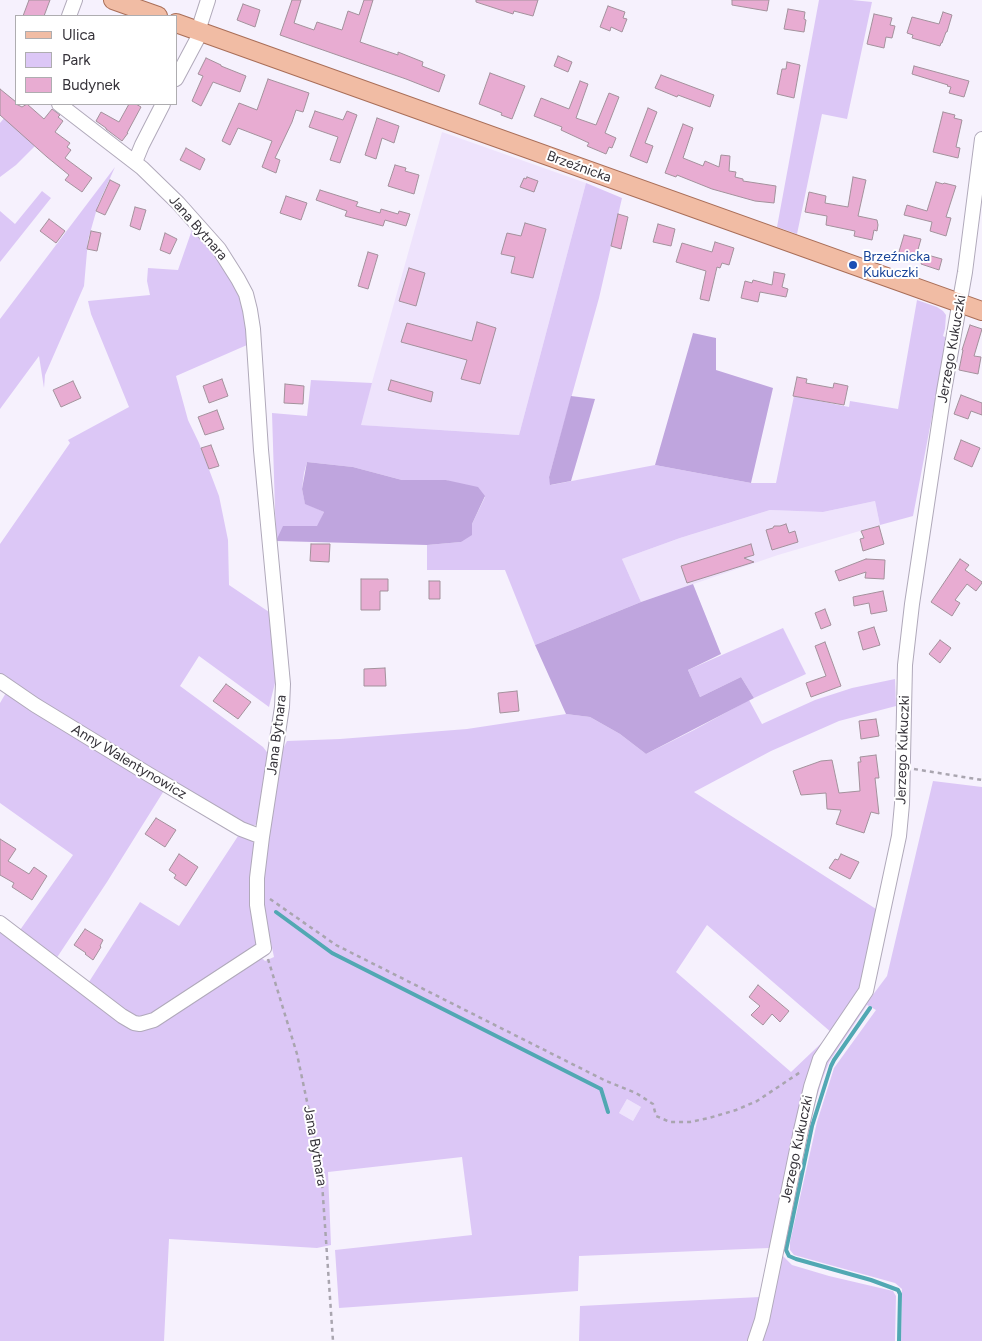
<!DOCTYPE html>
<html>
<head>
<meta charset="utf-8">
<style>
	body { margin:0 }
	#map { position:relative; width:982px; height:1341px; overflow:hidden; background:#f6f1fd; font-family:Figtree,sans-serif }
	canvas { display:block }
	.legend { position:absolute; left:15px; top:15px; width:162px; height:90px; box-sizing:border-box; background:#fff; border:1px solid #aeadb0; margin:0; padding:6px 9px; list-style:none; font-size:15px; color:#353239 }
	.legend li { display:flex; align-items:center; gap:10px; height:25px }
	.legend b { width:25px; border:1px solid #aeadb0 }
</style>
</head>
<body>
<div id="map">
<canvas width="982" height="1341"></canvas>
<ul class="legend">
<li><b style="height:6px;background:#f1bca4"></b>Ulica</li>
<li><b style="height:14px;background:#dcc7f6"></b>Park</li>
<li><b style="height:14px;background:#e8acd2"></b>Budynek</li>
</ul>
</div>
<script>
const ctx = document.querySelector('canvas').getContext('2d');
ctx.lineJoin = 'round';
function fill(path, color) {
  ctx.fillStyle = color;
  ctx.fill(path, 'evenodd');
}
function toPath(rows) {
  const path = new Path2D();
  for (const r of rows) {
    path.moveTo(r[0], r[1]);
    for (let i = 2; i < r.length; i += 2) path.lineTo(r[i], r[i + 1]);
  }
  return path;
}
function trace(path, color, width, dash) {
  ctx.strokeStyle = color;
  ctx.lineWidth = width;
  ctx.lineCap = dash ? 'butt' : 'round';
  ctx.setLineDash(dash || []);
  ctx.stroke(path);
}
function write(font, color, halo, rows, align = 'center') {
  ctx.font = font + ' Figtree,sans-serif';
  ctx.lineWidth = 4;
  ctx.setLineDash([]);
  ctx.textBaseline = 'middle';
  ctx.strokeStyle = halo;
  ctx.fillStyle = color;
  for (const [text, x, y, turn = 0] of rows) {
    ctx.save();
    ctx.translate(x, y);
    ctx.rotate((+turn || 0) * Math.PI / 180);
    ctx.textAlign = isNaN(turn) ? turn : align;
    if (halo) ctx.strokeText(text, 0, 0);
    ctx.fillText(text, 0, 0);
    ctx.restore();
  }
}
fill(toPath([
	[442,132,586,183,519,435,360,425],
	[875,501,880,525,778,555,641,602,622,559,680,538,770,510,823,512],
	[627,1099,641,1107,633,1121,619,1113]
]), '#eee3fc');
fill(toPath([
	[819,0,852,0,872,2,847,119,822,114,797,234,777,227],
	[5,117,35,146,16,165,0,177,0,123],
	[115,167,98,205,88,240,84,286,45,375,44,388,39,356,0,409,0,319],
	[586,183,622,198,599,298,549,477,551,485,655,465,751,483,776,483,794,396,849,407,850,401,898,409,917,300,937,307,943,311,946,315,945,329,943,336,947,338,913,516,880,525,875,501,823,512,770,510,680,538,622,559,641,602,535,645,505,570,427,570,427,545,461,542,472,524,485,497,446,480,402,480,353,467,307,462,304,473,302,489,305,503,324,512,318,526,276,541,272,413,307,416,311,380,372,383,361,425,519,435],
	[42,191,51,198,0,262,0,211,15,224],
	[193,227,224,263,241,299,245,316,247,345,176,376,188,420,199,443,219,496,228,540,229,585,272,614,278,671,269,707,199,656,180,686,263,747,270,756,259,823,251,827,27,695,0,674,0,544,70,443,68,440,129,407,91,314,88,301,150,295,147,281,148,268,178,270],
	[783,628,806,674,754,698,741,677,700,697,688,670],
	[895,679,896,706,839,721,771,751,694,792,876,909,871,942,859,998,866,1004,887,976,933,781,982,787,982,1341,901,1341,902,1289,895,1283,794,1255,790,1250,790,1242,817,1122,834,1068,876,1010,867,1005,829,1062,822,1080,809,1123,781,1249,783,1256,792,1265,829,1276,893,1291,896,1296,895,1341,579,1341,580,1306,760,1297,769,1248,579,1256,578,1291,339,1308,335,1250,472,1235,462,1157,328,1172,331,1245,317,1248,169,1239,164,1341,0,1341,0,928,133,1026,257,959,263,959,265,961,274,957,260,893,279,757,287,741,340,739,467,729,566,714,590,717,620,734,646,754,694,730,749,700,762,724,815,700,852,688],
	[707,925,832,1033,791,1072,676,972],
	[627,1099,641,1107,633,1121,619,1113],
	[7,691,165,789,107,882,56,959,20,930,73,855,0,803,0,703],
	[240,833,255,843,257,944,255,948,150,1018,132,1018,87,985,140,902,179,926]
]), '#dcc7f6');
fill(toPath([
	[693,333,716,338,716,370,773,388,751,483,655,465],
	[571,396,595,399,571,481,550,485,549,477],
	[307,462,353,467,402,480,446,480,478,487,485,496,472,524,472,535,461,542,427,545,276,541,283,526,317,526,324,512,305,504,302,489],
	[693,584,721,654,688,670,700,697,741,677,754,698,646,754,620,734,590,717,566,714,535,645,641,602]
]), '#bfa5de');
trace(toPath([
	[276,912,332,953,601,1089,608,1112],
	[870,1008,834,1060,831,1066,812,1126,786,1250,789,1256,796,1259,871,1280,898,1290,900,1294,899,1341]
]), '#51a8b3', 4);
const building = toPath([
	[29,0,50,0,44,16,23,16,29,0],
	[292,0,301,0,294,23,314,30,317,22,342,30,348,11,359,15,364,0,373,0,360,42,398,55,398,52,423,62,422,66,445,75,439,92,406,79,280,35,292,0],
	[476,0,538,0,533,16,514,11,513,14,476,2,476,0],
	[732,0,769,0,767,11,732,5,732,0],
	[243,4,260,10,255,27,237,20,243,4],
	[608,6,625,12,623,18,627,19,622,32,611,27,610,31,600,27,608,6],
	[788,9,805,12,804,19,806,20,804,32,784,29,788,9],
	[943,12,952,15,947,32,946,32,942,43,941,43,940,46,912,38,913,35,907,33,912,17,939,24,943,12],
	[874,14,892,18,890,25,895,26,892,38,886,37,884,48,867,44,874,14],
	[558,56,572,62,568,72,554,66,558,56],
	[206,58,221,65,221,66,246,76,240,92,213,82,201,106,192,101,203,76,198,74,206,58],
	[787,62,800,65,794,98,777,94,782,69,786,69,787,62],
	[914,66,969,81,964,97,949,93,951,87,947,86,948,85,912,74,914,66],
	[490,73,525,86,512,119,501,115,502,113,479,104,490,73],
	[661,75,714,95,710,107,678,95,677,97,655,88,661,75],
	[268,79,309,93,303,112,296,110,292,122,275,158,280,160,276,173,262,167,272,141,238,128,230,145,222,141,239,103,257,110,268,79],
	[580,81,588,84,576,118,596,125,609,93,619,97,605,133,616,138,612,148,609,147,606,154,587,146,589,143,561,130,562,127,534,116,541,98,569,109,580,81],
	[0,89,16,102,16,104,22,107,27,104,44,119,52,109,60,115,58,117,63,121,55,132,70,143,67,147,71,150,65,158,92,178,82,192,65,180,69,175,47,157,0,115,0,89],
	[129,104,136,104,141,107,127,133,128,133,122,141,106,129,106,128,96,121,101,112,119,122,129,104],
	[648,108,657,112,645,143,653,146,647,163,630,156,648,108],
	[315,111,343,120,347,111,357,115,340,163,330,160,338,137,309,127,315,111],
	[943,112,955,115,954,118,962,120,956,147,960,148,958,158,933,152,943,112],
	[377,118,399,126,394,143,382,138,376,159,365,155,377,118],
	[683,124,693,128,683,158,703,166,705,161,719,167,721,155,730,156,729,171,736,172,735,177,743,179,743,181,776,186,774,203,755,201,712,189,677,175,676,177,665,173,683,124],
	[186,148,205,159,200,170,180,160,186,148],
	[395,165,406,168,405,171,419,175,414,194,388,186,395,165],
	[527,177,538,181,534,192,520,187,524,178,526,179,527,177],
	[853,177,866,180,858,216,877,220,878,225,877,231,874,230,872,240,854,236,855,231,826,225,827,216,805,212,809,192,826,196,825,203,848,207,853,177],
	[110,180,120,185,105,215,96,211,110,180],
	[936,182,943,184,944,183,956,186,946,217,951,218,946,236,930,231,932,222,904,215,907,205,927,211,936,182],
	[320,190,358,202,356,206,380,213,381,209,398,214,399,211,410,214,406,226,385,220,383,226,345,216,347,211,316,200,320,190],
	[286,196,307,203,301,220,280,213,286,196],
	[135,207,146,210,140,230,130,226,135,207],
	[618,214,628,217,621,249,611,246,618,214],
	[49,219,65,231,56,243,40,231,49,219],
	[525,223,546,229,533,278,511,273,515,257,501,254,507,233,521,236,525,223],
	[658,224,675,229,671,246,653,242,658,224],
	[91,231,101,233,97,251,87,249,91,231],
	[165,233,177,239,170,254,160,250,165,233],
	[904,235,921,239,915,260,898,255,904,235],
	[715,242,734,248,729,265,722,263,720,268,717,267,709,301,700,299,706,271,676,262,682,243,712,252,715,242],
	[368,252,378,255,368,289,358,286,368,252],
	[924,254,942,259,939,270,921,264,924,254],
	[409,268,425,273,416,306,399,301,409,268],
	[774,272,785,274,782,287,788,289,786,297,760,292,758,302,741,298,745,281,752,283,753,280,772,285,774,272],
	[477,322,496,328,480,384,461,379,467,360,401,342,407,323,472,341,477,322],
	[970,325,982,329,974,356,981,357,978,374,959,370,963,350,962,350,970,325],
	[797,377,807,379,806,383,833,388,834,383,848,386,844,405,793,396,797,377],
	[222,379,228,396,209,403,203,386,222,379],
	[391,380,433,392,431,402,388,390,391,380],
	[73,381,81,398,61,407,53,390,73,381],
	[285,384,304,386,303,404,284,403,285,384],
	[961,395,982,403,982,415,971,411,968,419,954,414,961,395],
	[217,410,224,429,205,435,198,417,217,410],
	[961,440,980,448,972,467,954,459,961,440],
	[211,445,219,466,209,469,201,448,211,445],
	[786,524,789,533,795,531,798,542,772,550,766,530,773,528,774,526,780,526,786,524],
	[879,526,884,544,863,551,860,539,864,538,861,531,879,526],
	[311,544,330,544,329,562,310,561,311,544],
	[751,544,754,555,744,558,754,562,687,583,681,566,751,544],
	[866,559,885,560,884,579,865,578,866,572,839,581,835,571,866,559],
	[960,559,969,565,965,570,982,582,982,583,976,591,967,584,955,600,960,603,952,616,931,602,960,559],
	[361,579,388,579,388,591,380,591,380,610,361,610,361,579],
	[429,581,440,581,440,599,429,599,429,581],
	[883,591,887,611,871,614,869,603,854,606,853,597,883,591],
	[825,609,831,625,821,629,815,613,825,609],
	[874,627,880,645,863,650,858,632,874,627],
	[940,640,951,648,940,663,929,654,940,640],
	[825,642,841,686,811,697,806,683,826,676,815,646,825,642],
	[385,668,386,686,364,686,364,669,385,668],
	[226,684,251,702,238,719,213,701,226,684],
	[517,691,519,711,500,713,498,693,517,691],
	[876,719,879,736,861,739,859,721,876,719],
	[876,755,879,778,875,778,879,814,871,812,864,833,836,824,841,810,827,809,826,793,801,795,793,771,821,761,832,760,839,793,860,791,858,762,861,762,860,757,876,755],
	[156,818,176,830,165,847,145,834,156,818],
	[0,839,16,849,8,861,29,874,34,867,47,876,32,900,12,887,14,883,0,875,0,839],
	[179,854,198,867,186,886,174,878,176,875,169,870,179,854],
	[841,854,859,862,850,879,829,868,835,859,838,860,841,854],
	[85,929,103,940,100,946,101,947,93,960,85,954,86,953,74,945,85,929],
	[758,985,789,1011,780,1022,772,1014,763,1025,751,1015,760,1006,749,997,758,985]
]);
fill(building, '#e8acd2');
trace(building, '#a3919c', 1);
const minor = toPath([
	[69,16,75,0],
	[198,31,208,0],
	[176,79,201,32],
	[135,162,142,145,163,104],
	[0,681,35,705,148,774,241,829,262,837],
	[0,923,122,1016,134,1023,140,1024,154,1020,264,948,257,905,257,878,262,837,282,707,283,684,261,450,253,329,250,310,246,294,238,279,219,249,178,203,142,168,59,104],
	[755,1341,762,1320,801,1130,811,1087,820,1059,866,991,899,836,902,804,905,665,912,604,944,391,965,272,982,139]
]);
const major = toPath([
	[113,0,158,16],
	[176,23,982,311]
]);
trace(minor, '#b0a9ba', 16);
trace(major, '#a96e58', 20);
trace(toPath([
	[914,769,982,780],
	[270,899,336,945,606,1081,636,1093,653,1104,656,1116,670,1122,690,1122,709,1118,736,1110,757,1101,802,1071],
	[268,959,297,1054,321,1168,333,1341]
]), '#a9a5af', 2.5, [4, 4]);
trace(minor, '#fff', 14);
trace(major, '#f1bca4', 18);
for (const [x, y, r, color] of [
	[853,265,5,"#1a4fb4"]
]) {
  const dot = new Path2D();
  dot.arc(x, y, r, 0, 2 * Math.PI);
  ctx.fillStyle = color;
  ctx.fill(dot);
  trace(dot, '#fff', 2);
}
write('14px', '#353239', '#fff', [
	["Brzeźnicka",579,167,20],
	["Jana Bytnara",198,228,49],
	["Jerzego Kukuczki",952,349,-80],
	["Jana Bytnara",277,735,-83],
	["Jerzego Kukuczki",903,750,-88],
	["Anny Walentynowicz",129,762,31],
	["Jana Bytnara",315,1146,80],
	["Jerzego Kukuczki",797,1149,-78]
]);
write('14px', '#164399', '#fff', [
	["Brzeźnicka",863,257],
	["Kukuczki",863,273]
], 'left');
</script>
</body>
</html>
